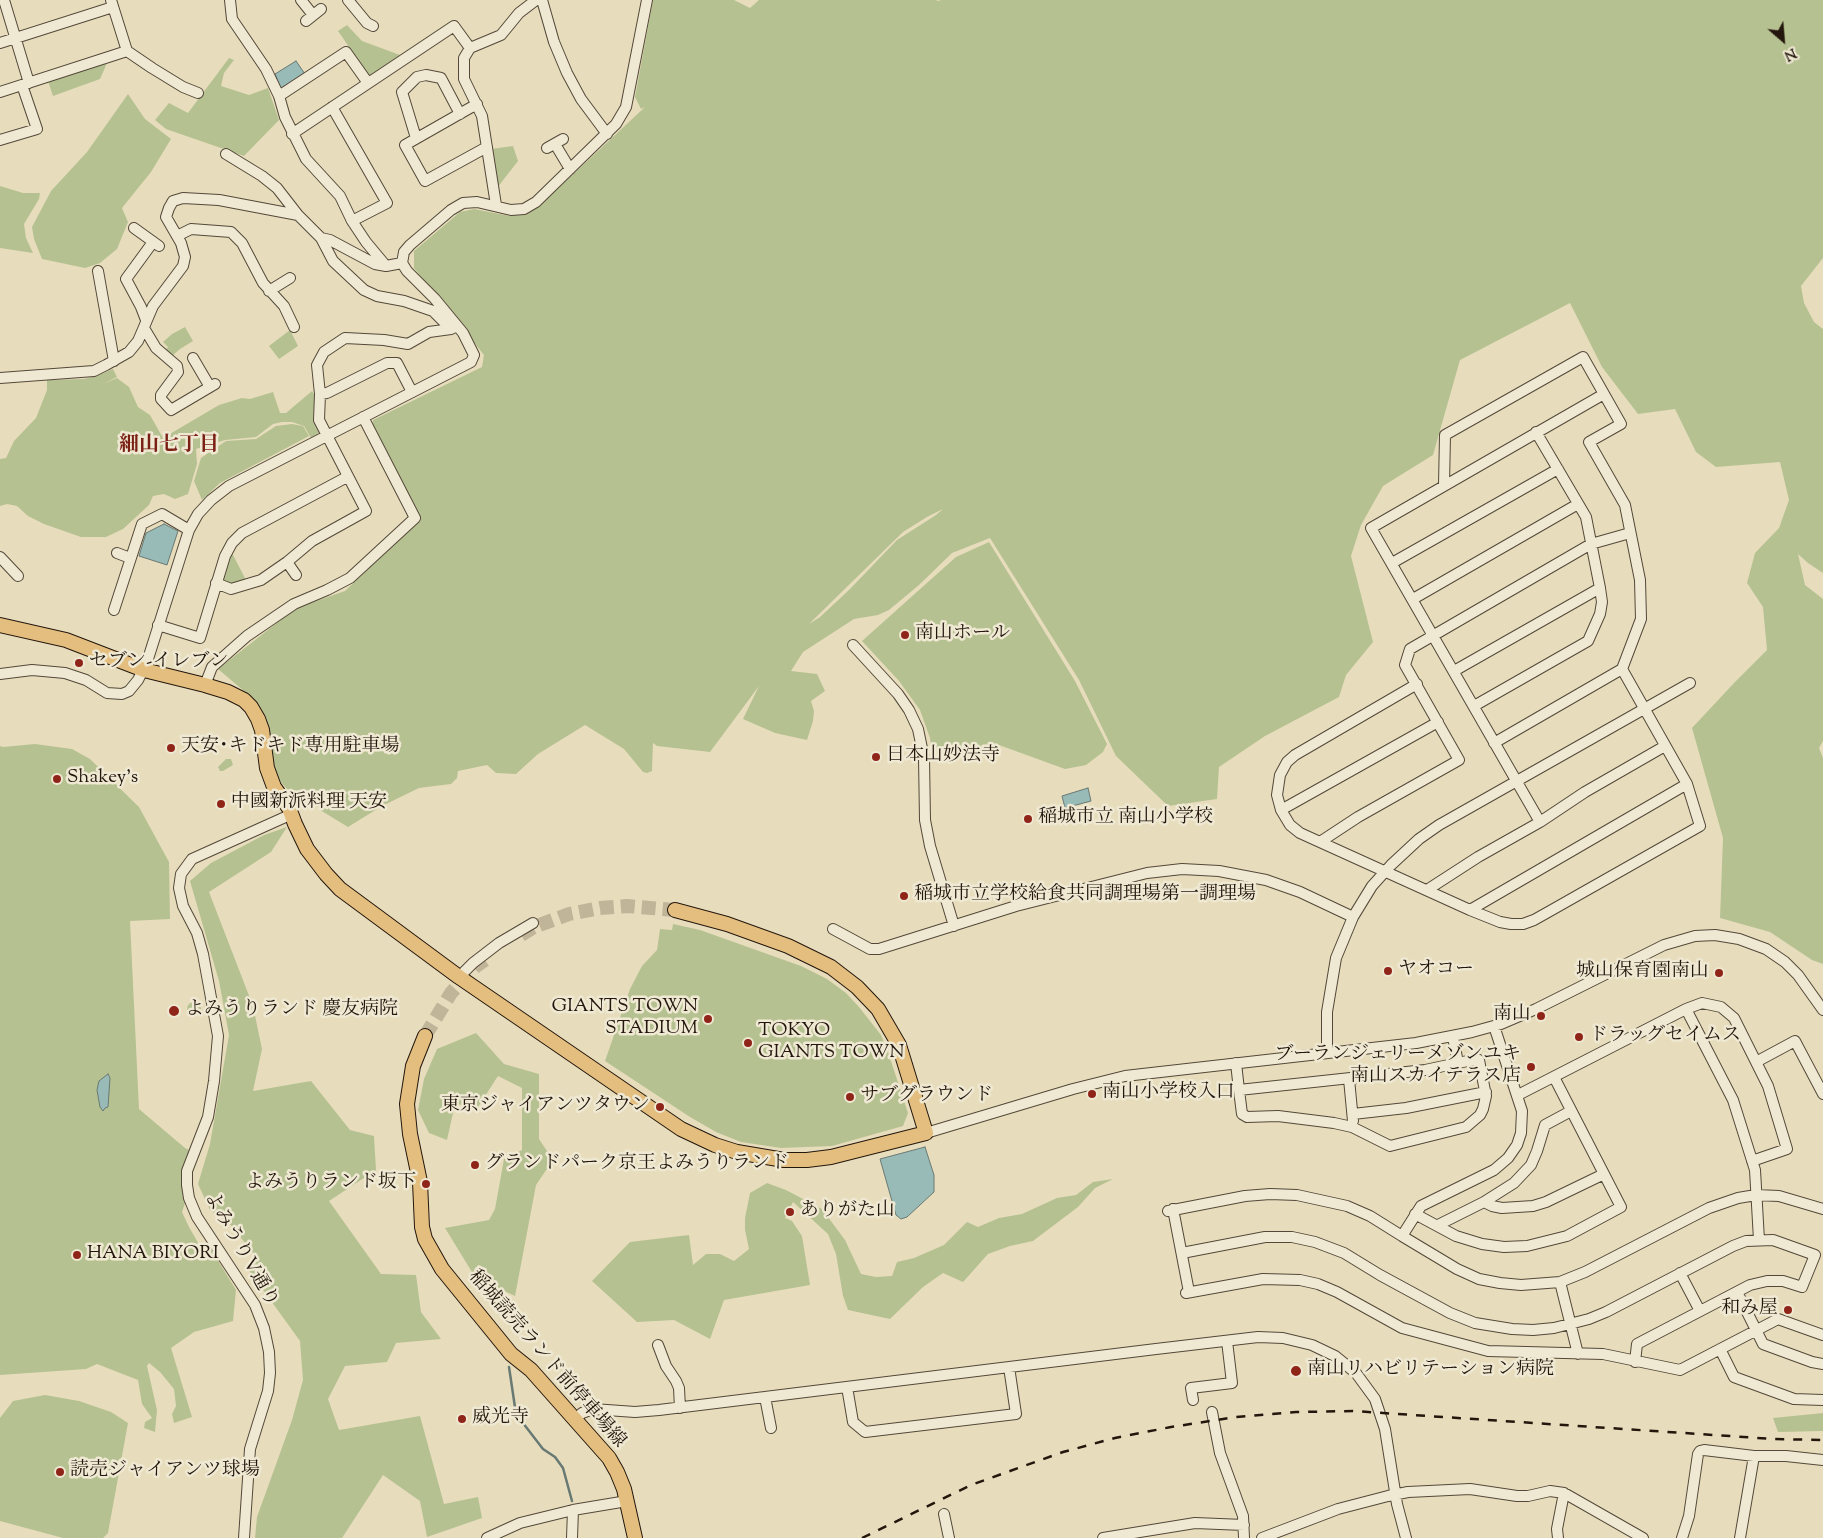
<!DOCTYPE html>
<html>
<head>
<meta charset="utf-8">
<style>
	body { margin:0 }
	#map { position:relative; width:1823px; height:1538px; overflow:hidden; background:#e7ddbc; font-family:"Sorts Mill Goudy",serif }
	canvas { display:block }
	.north { position:absolute; left:1758px; top:15px; width:50px; height:50px; -webkit-text-stroke:4px #efe9d3; paint-order:stroke; rotate:153deg; font-size:14px; font-weight:700; line-height:20px; text-align:center; color:#23160d }
	.north::after { content:''; display:block; margin:auto; width:18px; height:22px; background:#23160d; clip-path:polygon(50% 0,100% 100%,50% 72%,0 100%) }
</style>
</head>
<body>
<div id="map">
<canvas width="1823" height="1538"></canvas>
<div class="north">N</div>
</div>
<script>
const ctx = document.querySelector('canvas').getContext('2d');
ctx.lineJoin = 'round';
function fill(path, color) {
  ctx.fillStyle = color;
  ctx.fill(path, 'evenodd');
}
function toPath(rows) {
  const path = new Path2D();
  for (const r of rows) {
    if (r.length === 3) {
      path.moveTo(r[0] + r[2], r[1]);
      path.arc(r[0], r[1], r[2], 0, 2 * Math.PI);
      continue;
    }
    path.moveTo(r[0], r[1]);
    for (let i = 2; i < r.length; i += 2) path.lineTo(r[i], r[i + 1]);
  }
  return path;
}
function trace(path, color, width, dash) {
  ctx.strokeStyle = color;
  ctx.lineWidth = width;
  ctx.lineCap = dash ? 'butt' : 'round';
  ctx.setLineDash(dash || []);
  ctx.stroke(path);
}
function write(font, color, halo, rows, align = 'center') {
  ctx.font = font + ' "Sorts Mill Goudy","Noto Serif JP",serif';
  ctx.lineWidth = 5;
  ctx.setLineDash([]);
  ctx.textBaseline = 'middle';
  ctx.strokeStyle = halo;
  ctx.fillStyle = color;
  for (const [text, x, y, turn = 0] of rows) {
    ctx.save();
    ctx.translate(x, y);
    ctx.rotate((+turn || 0) * Math.PI / 180);
    ctx.textAlign = isNaN(turn) ? turn : align;
    if (halo) ctx.strokeText(text, 0, 0);
    ctx.fillText(text, 0, 0);
    ctx.restore();
  }
}
fill(toPath([
	[653,0,734,0,750,8,759,0,936,0,938,1,941,0,1823,0,1823,258,1801,286,1804,303,1814,322,1823,329,1823,573,1808,563,1798,554,1805,585,1823,599,1823,741,1819,748,1823,758,1823,964,1812,960,1770,932,1720,918,1723,838,1692,728,1734,683,1767,650,1763,607,1747,583,1755,553,1779,528,1789,500,1780,462,1716,467,1696,452,1675,409,1638,414,1602,367,1570,303,1460,360,1433,455,1383,486,1361,525,1351,556,1373,642,1346,675,1339,697,1265,736,1219,767,1217,799,1168,806,1116,756,1079,680,990,538,952,553,919,585,889,610,878,615,854,619,803,652,791,671,817,674,825,691,811,701,814,711,813,721,807,740,775,733,743,719,759,686,710,752,657,746,653,743,652,771,647,773,643,772,624,749,585,725,538,754,516,774,496,773,487,765,458,771,457,778,451,784,419,788,382,806,348,827,320,810,316,802,303,801,291,794,281,782,275,771,271,741,266,726,251,697,218,669,296,608,345,591,421,519,373,426,373,420,482,367,484,355,414,268,414,251,460,212,474,209,510,216,530,210,553,193,645,107,641,109,635,97],
	[943,509,936,515,897,540,850,589,820,617,809,624,903,532,927,517],
	[347,25,362,41,400,55,369,76,338,31],
	[229,58,234,60,224,73,221,86,249,95,268,88,279,120,244,156,166,129,155,120,169,103,188,113],
	[107,63,100,79,53,96,48,81],
	[128,94,145,119,171,139,151,172,122,208,128,222,117,249,100,263,85,268,42,259,34,239,32,227,51,191,87,152],
	[513,146,518,161,497,188,491,149],
	[0,186,23,193,40,193,39,199,24,224,26,238,33,253,0,248],
	[185,327,193,341,180,349,171,357,164,352,168,347,163,342,172,334],
	[290,330,298,346,279,359,269,346],
	[113,369,117,377,103,384,117,378,129,387,138,407,150,415,163,438,219,405,242,398,250,399,273,392,280,413,286,413,312,391,315,396,313,418,319,430,318,434,311,438,304,426,292,422,282,422,273,424,256,437,225,440,196,449,197,464,188,494,175,499,164,494,153,496,149,505,123,529,106,537,81,537,44,524,28,516,17,506,7,504,0,506,0,459,6,458,14,441,36,418,47,390,47,380,84,379,99,375],
	[292,424,303,426,309,436,220,483,202,500,194,481,201,458,226,441,256,439,276,426],
	[989,542,1075,681,1107,744,1103,752,1086,765,1065,769,999,745,932,755,930,738,920,710,899,681,862,641,956,557],
	[232,553,247,582,232,586,222,581],
	[35,744,72,749,90,759,139,807,169,862,170,919,130,921,139,1109,185,1148,189,1150,185,1203,182,1212,189,1227,204,1253,211,1249,236,1290,233,1321,194,1332,171,1348,192,1417,174,1423,172,1414,176,1406,174,1389,160,1372,149,1363,147,1366,157,1410,155,1432,144,1428,145,1422,152,1418,142,1404,138,1380,97,1364,86,1369,0,1375,0,746,3,747],
	[226,759,231,759,233,765,223,771,220,771,218,767],
	[287,827,271,852,209,892,253,1006,262,1049,253,1091,311,1081,350,1130,374,1136,376,1170,329,1201,381,1274,416,1275,421,1312,441,1339,396,1343,387,1362,345,1366,328,1399,339,1430,420,1416,444,1504,478,1497,482,1518,427,1537,420,1501,383,1475,342,1538,255,1538,257,1517,292,1420,303,1380,300,1341,248,1269,254,1254,229,1223,210,1210,198,1184,210,1144,229,1035,219,981,190,881,211,863,264,835],
	[673,924,700,930,801,966,827,979,846,993,859,1007,881,1035,888,1052,908,1113,903,1126,832,1146,781,1148,741,1142,716,1132,690,1117,605,1061,630,989,642,966,657,950,660,929,672,930],
	[194,1009,7],
	[476,1033,504,1064,539,1074,539,1139,553,1160,536,1185,515,1296,475,1277,445,1228,489,1220,495,1209,504,1159,522,1150,522,1088,498,1076,478,1107,455,1104,447,1140,429,1133,418,1110,424,1079,437,1049],
	[1113,1179,1095,1188,1078,1207,1033,1241,1010,1246,988,1254,963,1282,943,1273,923,1287,890,1319,848,1310,843,1296,836,1254,828,1234,793,1202,785,1218,792,1221,802,1236,810,1285,724,1300,710,1339,674,1320,637,1322,592,1281,630,1242,689,1235,693,1265,706,1254,720,1254,734,1261,749,1249,745,1230,745,1218,750,1193,767,1183,786,1190,822,1209,845,1240,861,1274,876,1277,892,1276,897,1262,914,1258,944,1245,967,1222,978,1227,999,1218,1022,1214,1057,1198,1076,1195,1093,1182],
	[45,1395,79,1401,111,1412,128,1423,108,1533,103,1538,63,1538,0,1521,0,1418,13,1401],
	[1823,1413,1823,1431,1778,1432,1773,1418]
]), '#b6c191');
const water = toPath([
	[296,61,305,74,281,89,275,74,296,61],
	[164,524,178,531,167,565,139,556,146,533,164,524],
	[1088,788,1091,801,1065,808,1062,796,1088,788],
	[108,1074,110,1078,108,1107,105,1108,103,1111,100,1107,97,1090,99,1081,108,1074],
	[925,1147,934,1175,934,1192,907,1217,901,1219,896,1215,880,1159,925,1147]
]);
fill(water, '#98bbb7');
trace(water, '#697973', 1);
trace(toPath([
	[509,1367,516,1414,543,1449,555,1457,563,1468,572,1501]
]), '#697973', 2.5);
trace(toPath([
	[521,935,534,927,569,914,600,908,627,906,675,910],
	[425,1036,451,993,476,966,485,960]
]), '#c0b599', 14, [14, 7]);
const minor = toPath([
	[4,0,29,83],
	[111,0,127,51,152,68,183,87,198,93],
	[230,0,232,19,266,69,279,96,285,117,306,159,340,196,352,221,366,242,386,266],
	[301,0,313,15],
	[348,0,367,23,373,26],
	[542,0,554,42,567,73,581,99,607,134],
	[306,21,321,9],
	[0,43,113,7],
	[470,48,464,58,464,79,482,116,496,205],
	[0,92,127,51],
	[279,96,346,52,368,83],
	[477,104,405,145,425,181,487,147],
	[332,107,387,203,352,221],
	[292,134,454,26,470,48,501,35,519,13,536,0],
	[416,138,402,92,417,77,426,75,441,78,460,114],
	[0,140,37,129,22,85],
	[555,144,570,169],
	[547,148,563,139],
	[226,154,262,176,277,188,298,215,321,238,330,240,375,264,386,266,402,263],
	[134,228,159,246],
	[177,236,191,229,231,232,242,243,263,283,284,306,294,327],
	[321,238,333,261,364,290,377,296,404,301,433,311,451,329,455,327],
	[98,271,114,361],
	[269,291,290,278],
	[146,320,141,307,126,279,153,242],
	[144,328,156,348,177,366,178,372,161,395,161,399,171,410,215,384],
	[193,358,210,387],
	[0,378,94,371,106,365,129,352,138,341,153,306,183,266,185,257,181,243,166,217,169,208,173,201,183,198,219,200,298,215],
	[320,394,327,393,387,363,397,363,412,392],
	[1444,485,1445,435,1583,357,1621,424,1589,442,1625,505,1640,580,1641,619,1622,669,1494,743],
	[117,553,130,558],
	[0,557,18,576],
	[287,562,296,575],
	[1392,563,1558,469],
	[216,583,231,589,261,580,287,562,312,541,366,511,319,420,320,394,317,365,324,352,345,338,384,340,408,344,429,332,451,329],
	[1413,599,1578,504],
	[114,610,142,524,162,514,189,530],
	[158,625,200,638,225,556,232,543,242,533,347,477],
	[853,645,898,694,909,710,918,729,924,758,925,820,930,846,954,926],
	[1454,671,1600,588],
	[0,674,32,670,65,673,86,680,107,693,122,694,129,691,138,680,147,662,189,530,198,514,211,500,229,486,471,362,474,355,463,333,435,299,407,271,402,263,404,252,410,245,451,210,463,203,477,202,511,210,524,209,536,202,616,124,626,107,647,0],
	[1417,684,1295,755,1287,762,1280,775,1277,795,1281,810,1290,825,1300,833,1470,910,1500,922,1511,924,1523,924,1534,920,1550,911,1700,826,1687,784,1622,669],
	[205,685,212,667,247,636,294,604,327,590,350,578,415,518,363,417],
	[1474,706,1588,641,1600,614,1602,602,1600,588,1586,517,1536,432],
	[1281,810,1438,722],
	[1540,822,1371,528,1604,394],
	[1320,842,1358,817,1459,760,1405,665,1410,649,1591,544,1630,533],
	[1427,890,1478,857,1540,822,1585,792,1665,746],
	[1470,910,1687,784],
	[833,929,870,949,879,949,1016,906,1147,873,1182,869,1219,871,1266,880,1300,892,1353,917],
	[459,977,473,963,499,943,533,923],
	[1686,1009,1733,1100,1755,1170,1759,1240],
	[1494,1026,1522,1111,1521,1133,1517,1145,1508,1158,1494,1170,1421,1206,1402,1236,1457,1269,1479,1279,1500,1283,1521,1285,1560,1282,1585,1272,1709,1208,1738,1198,1756,1195,1779,1196,1823,1209],
	[1453,1037,1458,1063],
	[1327,1052,1327,1012,1336,958,1353,917,1372,886,1391,865,1419,839,1439,825,1690,683],
	[1756,1062,1795,1041,1823,1094],
	[1236,1063,1239,1090,1242,1114,1247,1117,1278,1116,1334,1123,1352,1127,1390,1146,1466,1127,1480,1115,1483,1109,1486,1096,1479,1060,1477,1059,1425,1070,1239,1090],
	[1349,1079,1353,1121],
	[1518,1095,1686,1009,1702,1003,1721,1007,1734,1018,1768,1086,1787,1149,1752,1161],
	[1353,1114,1406,1108,1486,1092],
	[926,1133,1073,1089,1125,1076,1416,1043,1472,1032,1501,1024,1536,1009,1664,945,1695,936,1715,935,1739,939,1766,949,1785,962,1798,975,1823,1010],
	[1484,1202,1492,1206,1502,1208,1533,1206,1546,1202,1604,1174],
	[1173,1209,1189,1292],
	[1168,1211,1245,1196,1270,1194,1297,1195,1347,1206,1370,1216,1402,1236],
	[1415,1214,1456,1236,1482,1244,1504,1247,1527,1246,1567,1236,1621,1207,1554,1077],
	[1438,1225,1484,1202,1514,1183,1531,1165,1537,1151,1545,1125,1571,1111],
	[1182,1253,1265,1237,1292,1237,1315,1242,1344,1253,1380,1275,1450,1313,1475,1323,1512,1329,1533,1330,1554,1328,1589,1319,1606,1312,1733,1246,1746,1241,1773,1240,1815,1255,1802,1287,1783,1281,1767,1281,1750,1285,1637,1344,1635,1362],
	[1680,1273,1700,1311],
	[1560,1282,1578,1354],
	[1737,1292,1763,1344,1812,1362,1823,1364],
	[1186,1293,1263,1279,1300,1280,1318,1284,1337,1292,1402,1328,1488,1351,1603,1354,1680,1370,1778,1319,1823,1335],
	[658,1345,666,1366,676,1381,679,1388,680,1408],
	[1720,1349,1734,1377,1794,1399,1823,1400],
	[847,1387,853,1422,865,1432,1016,1414,1009,1367],
	[765,1397,771,1428],
	[1193,1400,1191,1388,1232,1383,1227,1341],
	[1212,1412,1220,1453,1243,1516,1244,1538],
	[575,1419,582,1413,593,1409,635,1412,659,1410,1156,1349,1258,1337,1283,1338,1312,1345,1335,1356,1356,1373,1375,1399,1385,1429,1397,1504,1406,1538],
	[944,1514,949,1538],
	[244,1538,250,1449,268,1391,270,1373,269,1352,264,1328,255,1305,197,1217,189,1198,187,1185,187,1171,208,1117,214,1081,218,1036,203,954,197,933,183,906,179,888,181,874,192,859,292,814],
	[487,1538,520,1523,573,1510,627,1501],
	[572,1538,573,1510],
	[1103,1538,1195,1523,1244,1525],
	[1262,1538,1338,1509,1388,1496,1408,1492,1470,1489,1517,1496,1528,1496,1550,1491,1564,1493,1643,1538],
	[1558,1538,1557,1529,1564,1493],
	[1682,1538,1689,1516,1698,1454,1700,1451,1704,1450,1754,1456,1786,1456,1823,1460],
	[1740,1538,1754,1456]
]);
const major = toPath([
	[0,625,66,640,144,670,205,685,228,692,244,700,251,707,258,719,262,730,267,768,274,787,289,808,295,824,307,849,326,874,340,889,459,977,681,1129,715,1145,737,1152,784,1160,807,1160,831,1157,926,1133,899,1045,878,1009,857,987,831,967,788,946,727,924,675,910],
	[425,1036,413,1066,407,1104,410,1134,420,1182,422,1227,425,1239,442,1269,511,1354,531,1370,609,1458,617,1472,624,1489,635,1538]
]);
trace(minor, '#544839', 12);
trace(major, '#23160d', 16);
trace(minor, '#efe9d3', 10);
trace(major, '#e4be7e', 14);
trace(toPath([
	[862,1538,971,1485,1063,1452,1115,1438,1171,1427,1236,1417,1296,1412,1353,1411,1774,1439,1823,1440]
]), '#23160d', 2.5, [9, 9]);
for (const [x, y, r, color] of [
	[905,635,5,"#8f2418"],
	[79,663,5,"#8f2418"],
	[171,748,5,"#8f2418"],
	[876,757,5,"#8f2418"],
	[57,779,5,"#8f2418"],
	[221,804,5,"#8f2418"],
	[1028,819,5,"#8f2418"],
	[904,896,5,"#8f2418"],
	[1388,971,5,"#8f2418"],
	[1719,973,5,"#8f2418"],
	[174,1011,6,"#8f2418"],
	[1541,1016,5,"#8f2418"],
	[708,1019,5,"#8f2418"],
	[1579,1037,5,"#8f2418"],
	[748,1043,5,"#8f2418"],
	[1531,1067,5,"#8f2418"],
	[1092,1094,5,"#8f2418"],
	[850,1097,5,"#8f2418"],
	[660,1107,5,"#8f2418"],
	[475,1165,5,"#8f2418"],
	[426,1184,5,"#8f2418"],
	[790,1212,5,"#8f2418"],
	[77,1255,5,"#8f2418"],
	[1788,1310,5,"#8f2418"],
	[1296,1371,6,"#8f2418"],
	[462,1419,5,"#8f2418"],
	[60,1472,5,"#8f2418"]
]) {
  const dot = new Path2D();
  dot.arc(x, y, r, 0, 2 * Math.PI);
  ctx.fillStyle = color;
  ctx.fill(dot);
  trace(dot, '#efe9d3', 2);
}
write('19px', '#23160d', '#efe9d3', [
	["南山ホール",915,635],
	["セブン-イレブン",89,663],
	["天安･キドキド専用駐車場",181,748],
	["日本山妙法寺",886,757],
	["Shakey's",67,779],
	["中國新派料理 天安",231,804],
	["稲城市立 南山小学校",1038,819],
	["稲城市立学校給食共同調理場第一調理場",914,896],
	["ヤオコー",1398,971],
	["城山保育園南山",1709,973,"right"],
	["GIANTS TOWN",698,1008,"right"],
	["STADIUM",698,1030,"right"],
	["よみうりランド 慶友病院",185,1011],
	["南山",1531,1016,"right"],
	["TOKYO",758,1032],
	["GIANTS TOWN",758,1054],
	["ドラッグセイムス",1589,1037],
	["ブーランジェリーメゾンユキ",1521,1056,"right"],
	["南山スカイテラス店",1521,1078,"right"],
	["南山小学校入口",1102,1094],
	["サブグラウンド",860,1097],
	["東京ジャイアンツタウン",650,1107,"right"],
	["グランドパーク京王よみうりランド",485,1165],
	["よみうりランド坂下",416,1184,"right"],
	["ありがた山",800,1212],
	["HANA BIYORI",87,1255],
	["和み屋",1778,1310,"right"],
	["南山リハビリテーション病院",1307,1371],
	["威光寺",472,1419],
	["読売ジャイアンツ球場",70,1472]
], 'left');
write('19px', '#23160d', '#efe9d3', [
	["よみうりV通り",240,1250,60],
	["稲城読売ランド前停車場線",546,1360,49]
]);
write('bold 20px', '#7a1f14', '#efe9d3', [
	["細山七丁目",169,447]
]);
</script>
</body>
</html>
